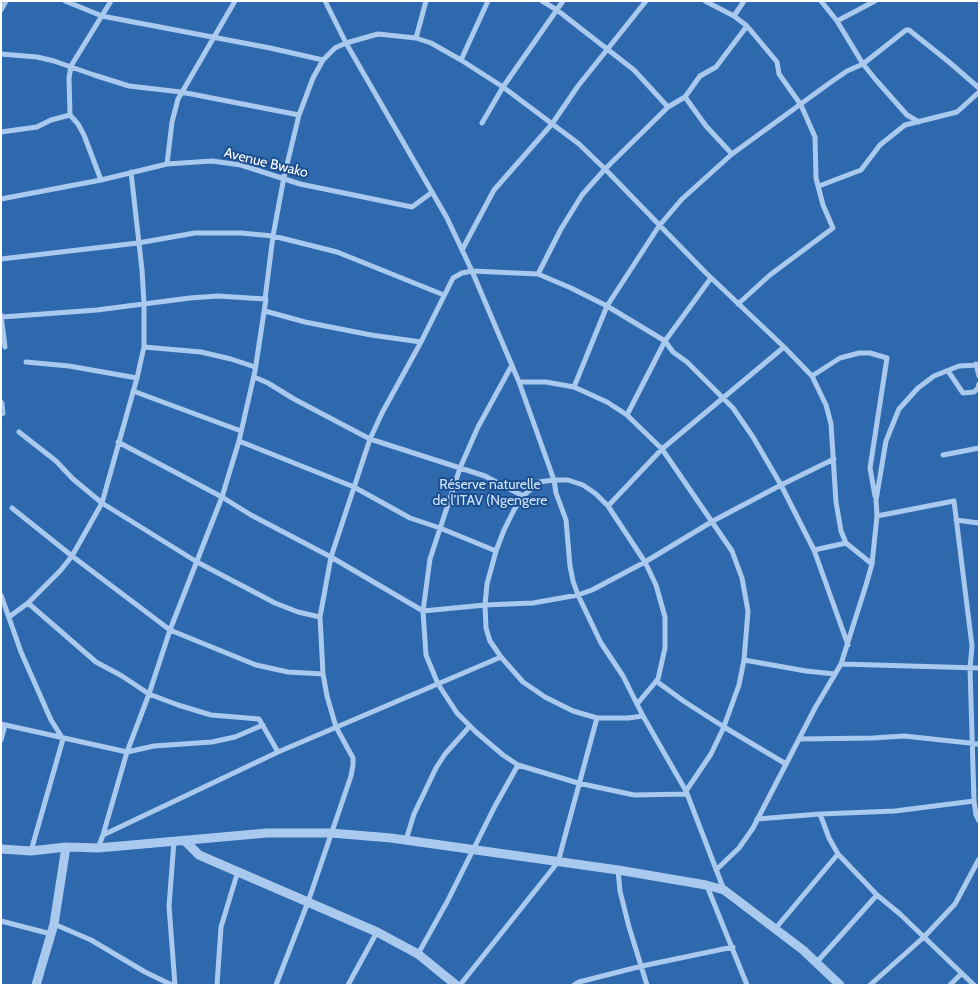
<!DOCTYPE html>
<html>
<head>
<meta charset="utf-8">
<style>
	body { margin:0 }
	#map { position:relative; width:980px; height:986px; overflow:hidden; background:#1b4f8f; font-family:Cabin,sans-serif }
	canvas { display:block }
	.frame { position:absolute; inset:0; border:2px solid #fff; pointer-events:none }
</style>
</head>
<body>
<div id="map">
<canvas width="980" height="986"></canvas>
<div class="frame"></div>
</div>
<script>
const ctx = document.querySelector('canvas').getContext('2d');
ctx.lineJoin = 'round';
function fill(path, color) {
  ctx.fillStyle = color;
  ctx.fill(path, 'evenodd');
}
function toPath(rows) {
  const path = new Path2D();
  for (const r of rows) {
    path.moveTo(r[0], r[1]);
    for (let i = 2; i < r.length; i += 2) path.lineTo(r[i], r[i + 1]);
  }
  return path;
}
function trace(path, color, width, dash) {
  ctx.strokeStyle = color;
  ctx.lineWidth = width;
  ctx.lineCap = dash ? 'butt' : 'round';
  ctx.setLineDash(dash || []);
  ctx.stroke(path);
}
function write(font, color, halo, rows, align = 'center') {
  ctx.font = font + ' Cabin,sans-serif';
  ctx.lineWidth = 4;
  ctx.setLineDash([]);
  ctx.textBaseline = 'middle';
  ctx.strokeStyle = halo;
  ctx.fillStyle = color;
  for (const [text, x, y, turn = 0] of rows) {
    ctx.save();
    ctx.translate(x, y);
    ctx.rotate((+turn || 0) * Math.PI / 180);
    ctx.textAlign = isNaN(turn) ? turn : align;
    if (halo) ctx.strokeText(text, 0, 0);
    ctx.fillText(text, 0, 0);
    ctx.restore();
  }
}
fill(toPath([
	[1,1,979,1,979,985,1,985]
]), '#2e69ad');
trace(toPath([
	[1,400,3,403,4,414,1,415]
]), '#9cc4f0', 3);
trace(toPath([
	[65,1,102,16,270,48,323,60],
	[325,1,346,43,447,218,472,271,519,382,554,480,556,493,566,520,570,566,573,581,578,595,601,643,623,676,643,716,686,791,724,890],
	[542,1,557,10,634,70,668,107],
	[705,1,734,16,747,26,777,62,779,74,801,105,815,137,816,178,823,205,833,228,770,275,738,304],
	[821,1,837,21,863,64,876,80,907,115,919,122],
	[1,10,6,1],
	[734,16,744,1],
	[837,21,875,1],
	[416,38,426,1],
	[1,54,37,57,54,61,94,75,129,86,181,92,299,115],
	[461,60,488,1],
	[685,97,706,126,732,154],
	[482,123,503,87,563,1],
	[1,132,37,127,51,120,70,115],
	[167,164,172,122,178,99,235,1],
	[101,180,84,135,78,124,70,115,69,78,71,66,111,1],
	[819,186,861,170,880,145,905,125,957,112,979,92],
	[1,199,101,180,167,164,212,161,241,165,300,184,412,207,431,193],
	[462,250,494,190,552,124,578,86,646,1],
	[1,259,138,243,195,233,241,233,273,236,337,252,444,295],
	[538,274,561,229,582,195,605,169,668,107,685,97,700,76,716,67,747,26],
	[265,311,305,322,371,335,421,342],
	[1,315,5,347],
	[2,317,97,310,190,298,218,296,265,299],
	[144,347,201,352,231,359,255,367],
	[26,362,69,366,137,378],
	[976,364,979,376],
	[512,365,478,427,460,468,430,559,423,611,426,655,438,684,457,713,476,732,503,755,518,765,578,783,634,795,687,794],
	[948,371,963,393,974,392,978,388,979,384],
	[812,376,840,358,859,353,870,353,887,358,870,468,875,496],
	[254,377,268,383,294,399,370,439,485,476,523,496],
	[519,382,546,382,574,387,607,402,627,415,662,449,732,551,742,578,748,611,744,660,739,685,723,729,711,754,686,791],
	[574,387,607,306,659,226,682,199,732,154,831,82,847,71,863,64,906,30,909,30,949,62,979,88],
	[133,391,241,431],
	[627,415,665,341,711,278],
	[19,432,56,461,73,479,102,503,197,562,275,603,298,612,320,617],
	[239,441,354,487,410,518,440,528,496,551],
	[118,442,222,497,251,515,331,557,423,611,485,605,533,603,578,595,592,590,645,562,713,521,781,485,834,459],
	[943,455,979,448],
	[608,506,662,449,784,347],
	[12,508,72,556,170,630,256,665,288,672,323,674],
	[877,516,954,501,972,646,970,668,974,801,976,815,979,821],
	[956,520,979,523],
	[814,550,846,543],
	[1,595,21,652,51,720,63,739,31,851],
	[28,603,96,662,122,676,149,694,178,705,211,715,259,719,278,752],
	[9,617,28,603,60,571,72,556,102,503,137,378,144,347,144,303,142,270,131,172],
	[744,660,806,671,835,674],
	[841,664,979,668],
	[656,681,685,702,724,727,786,764],
	[637,704,658,679,665,648,665,617,656,585,645,562,608,506,596,494,583,485,568,480,554,480,539,482,523,496,514,510,504,530,496,551,487,584,485,605,486,628,490,641,501,657,523,682,545,697,573,711,597,718,628,718,643,716],
	[1,724,127,752,154,746,212,742,235,737,263,725],
	[799,739,873,738,904,736,979,744],
	[1,740,5,725],
	[820,814,829,838,838,854,877,895,900,914,974,985],
	[757,819,820,814,895,811,974,801],
	[103,835,278,752,501,657],
	[406,840,414,814,436,768,445,754,470,726],
	[174,841,169,906,175,985],
	[98,848,103,835,127,752,149,694,170,630,222,497,239,441,255,371,266,299,265,299,273,236,284,177,299,115,313,78,323,60,335,48,346,43,378,34,416,38,431,43,461,60,503,87,579,144,605,169,706,273,784,347,812,376,826,405,831,424,836,502,841,531,846,543,872,564],
	[618,870,620,891,629,927,647,985],
	[716,870,739,848,753,828,815,708,841,664,866,585,872,564,877,516,876,500,886,441,899,409,918,388,934,376,959,366,979,365],
	[707,886,747,985],
	[1,921,51,934],
	[54,924,91,940,145,972,172,985],
	[775,929,838,854],
	[418,954,447,902,495,806,518,765],
	[816,963,877,895],
	[217,985,221,927,238,871],
	[276,985,308,902,351,776,353,765,353,758,336,727,327,696,323,674,320,617,331,557,370,439,382,413,421,342,453,278,462,273,472,271,538,274,571,288,607,306,665,341,673,352,687,362,733,408,753,437,781,485,814,550,848,645],
	[348,985,377,932],
	[460,985,558,862,597,718],
	[574,985,579,982,642,966,733,947],
	[870,985,924,937,955,904,979,859],
	[950,985,961,974]
]), '#a9c9ee', 5);
trace(toPath([
	[185,841,199,855,377,932,418,954,456,985],
	[1,849,31,851,66,847,98,848,267,833,331,833,391,838,618,870,706,885,724,890,803,950,840,985],
	[36,985,54,924,66,847]
]), '#a9c9ee', 9);
write('14px', '#fff', '#1b4f8f', [
	["Avenue Bwako",266,163,14]
]);
write('14px', '#cfe3fa', '#1b4f8f', [
	["Réserve naturelle",490,485],
	["de l'ITAV (Ngengere",490,501]
]);
</script>
</body>
</html>
